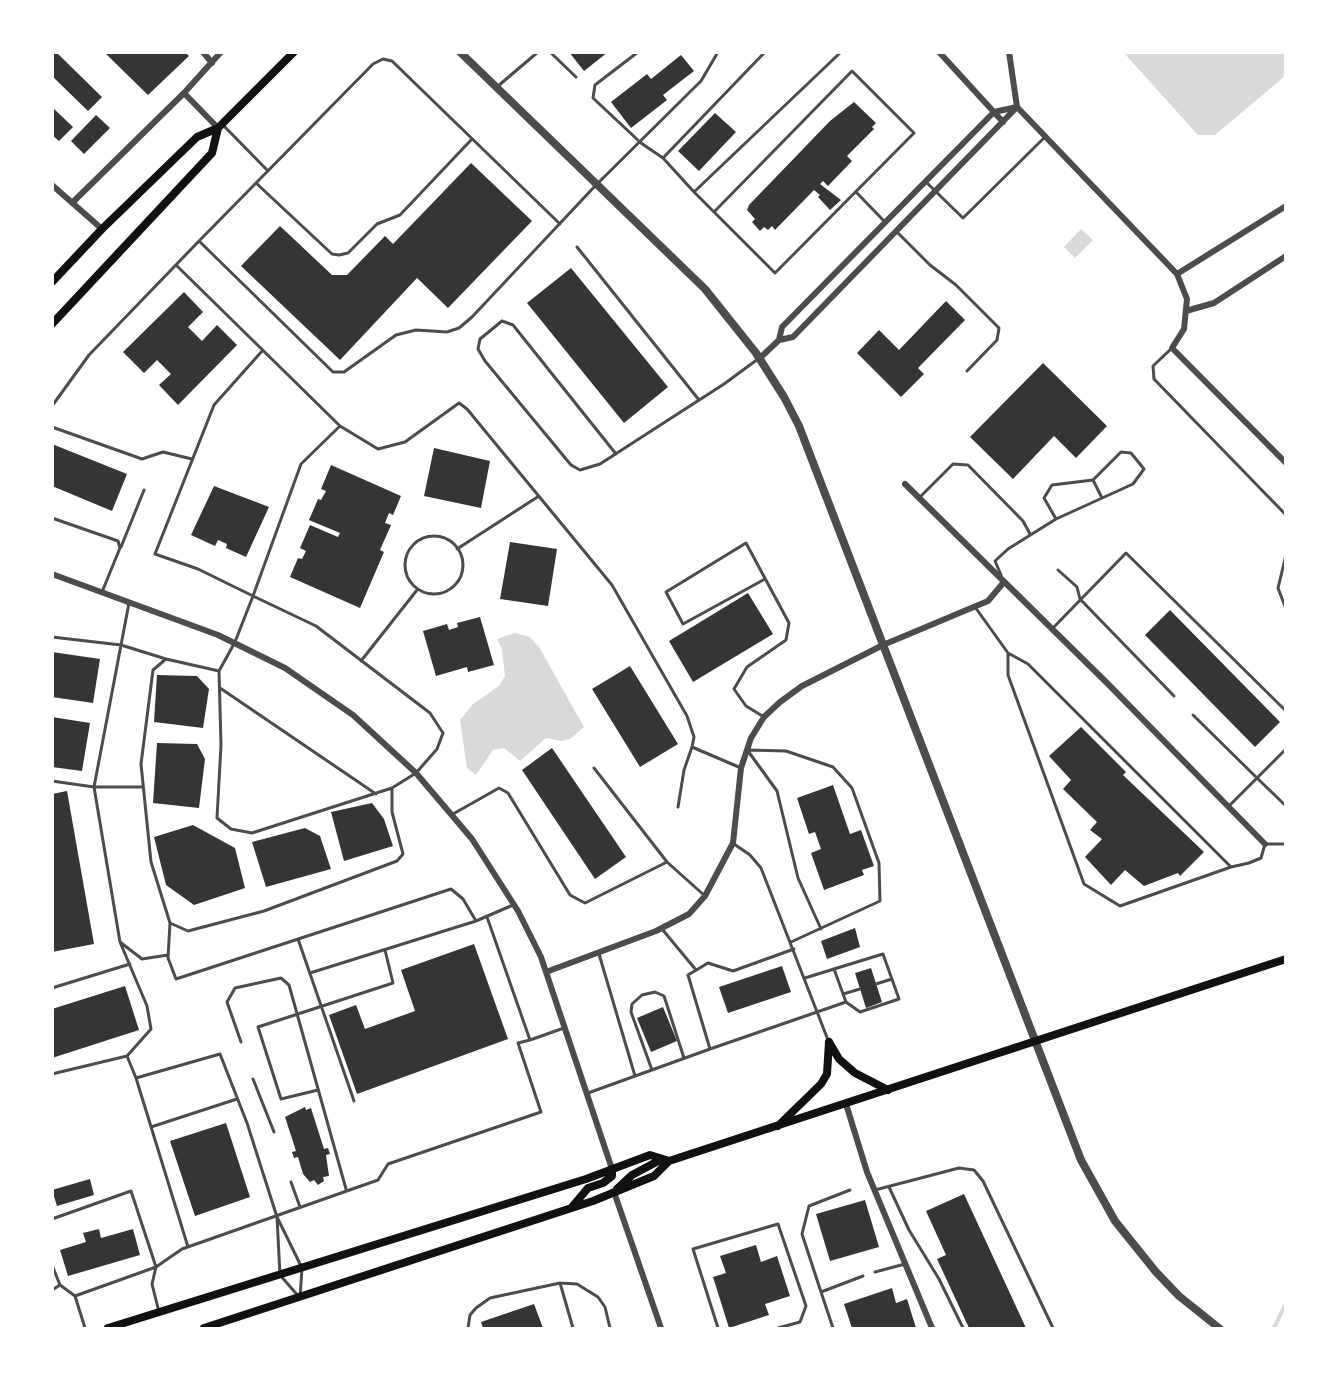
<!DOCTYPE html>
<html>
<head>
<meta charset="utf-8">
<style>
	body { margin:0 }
	#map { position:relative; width:1338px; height:1381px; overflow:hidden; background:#fff; font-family:Ubuntu,sans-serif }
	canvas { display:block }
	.frame { position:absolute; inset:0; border:54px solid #fff; pointer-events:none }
</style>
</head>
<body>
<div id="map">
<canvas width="1338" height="1381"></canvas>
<div class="frame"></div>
</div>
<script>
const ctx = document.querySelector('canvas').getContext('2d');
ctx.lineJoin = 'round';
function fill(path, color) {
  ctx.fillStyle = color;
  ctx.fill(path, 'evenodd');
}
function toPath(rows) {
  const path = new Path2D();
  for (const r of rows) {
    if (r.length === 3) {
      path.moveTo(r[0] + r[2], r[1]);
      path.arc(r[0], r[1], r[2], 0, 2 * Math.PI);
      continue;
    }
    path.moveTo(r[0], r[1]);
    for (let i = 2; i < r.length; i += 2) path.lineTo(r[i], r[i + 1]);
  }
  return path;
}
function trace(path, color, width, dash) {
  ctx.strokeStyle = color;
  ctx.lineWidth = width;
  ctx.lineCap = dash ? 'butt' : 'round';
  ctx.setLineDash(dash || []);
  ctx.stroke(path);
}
fill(toPath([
	[1124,53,1285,53,1285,76,1215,135,1198,135],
	[1081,229,1093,240,1075,258,1064,247],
	[515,633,530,637,539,647,584,727,570,739,562,741,546,738,520,761,504,748,493,750,476,775,467,768,460,720,473,704,499,686,505,676,502,650,497,639]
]), '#d9d9d9');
trace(toPath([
	[1274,1328,1286,1303]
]), '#d9d9d9', 4);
fill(toPath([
	[52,52,56,52,102,97,88,111,52,76],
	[104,52,185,52,189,56,148,95],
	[569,52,608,52,584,71],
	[681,55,694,71,663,95,667,100,631,128,611,102,647,74,651,79],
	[854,102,876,123,872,127,874,129,847,156,852,161,828,186,823,181,820,184,841,200,830,210,818,197,820,195,814,190,775,230,772,226,768,230,764,227,760,231,752,222,755,219,747,210,749,205,830,121],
	[52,107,73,127,59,141,52,135],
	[715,113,736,132,699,171,678,151],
	[96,115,110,128,84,154,71,141],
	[471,163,532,221,448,308,417,278,340,360,241,266,280,226,332,275,347,275,385,236,393,244],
	[571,268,668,387,624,423,527,303],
	[184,292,203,312,188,327,202,341,217,325,237,345,178,405,159,385,171,374,157,360,144,373,123,352],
	[946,301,965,320,918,368,924,374,901,397,857,353,879,330,899,350],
	[1043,363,1107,426,1076,458,1054,436,1013,479,970,437],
	[52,444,127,474,112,511,52,486],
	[434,448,490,461,481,508,424,496],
	[331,465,401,496,393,515,389,513,385,523,391,525,380,550,384,552,360,608,290,577,298,558,302,559,306,551,300,548,310,525,338,537,340,533,309,520,318,499,321,500,326,491,321,489],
	[214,486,269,507,246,557,226,548,227,544,218,540,215,546,191,535],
	[510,542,557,549,548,606,500,599],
	[748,593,773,634,693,682,669,641],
	[1170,610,1280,722,1255,747,1145,635],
	[480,617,494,665,468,672,467,667,436,676,423,631,447,624,449,630,458,627,457,623],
	[52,652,100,659,93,703,52,697],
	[630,666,678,744,640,767,592,689],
	[157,675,197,676,209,689,203,728,154,722],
	[52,717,90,723,82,771,52,767],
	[1081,727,1126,772,1123,775,1204,852,1180,876,1178,873,1144,886,1125,870,1111,885,1085,857,1102,839,1090,830,1097,822,1063,789,1071,780,1049,756],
	[157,743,197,744,205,759,199,808,153,803],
	[552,748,626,857,595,879,522,770],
	[833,785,850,834,861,830,874,866,862,870,864,875,824,890,811,853,821,849,815,832,809,834,797,798],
	[67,791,94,944,52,952,52,794],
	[372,803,384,819,393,846,344,861,331,812],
	[193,825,235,848,245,888,194,905,166,885,154,837],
	[305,828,320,836,331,869,266,887,252,842],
	[855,928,860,947,827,959,821,941],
	[474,944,508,1039,357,1094,329,1015,356,1005,365,1029,415,1011,401,970],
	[782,966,791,992,728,1013,719,987],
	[871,968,882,1002,866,1008,855,973],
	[125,986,139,1030,52,1058,52,1009],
	[663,1007,677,1041,651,1052,637,1018],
	[305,1107,306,1110,311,1108,324,1149,328,1148,330,1154,326,1155,329,1176,323,1177,324,1181,318,1185,314,1180,310,1182,303,1174,298,1157,294,1158,292,1152,296,1151,285,1117],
	[226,1123,250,1197,195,1216,170,1141],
	[90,1179,94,1195,57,1206,52,1190],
	[964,1194,1026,1328,969,1328,937,1259,946,1255,926,1211],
	[865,1200,879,1247,830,1261,816,1214],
	[99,1229,101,1238,133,1229,140,1255,68,1276,60,1250,86,1242,83,1233],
	[756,1245,761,1262,777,1256,790,1296,765,1304,769,1315,729,1328,713,1277,726,1273,720,1256],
	[892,1288,896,1303,907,1299,916,1328,852,1328,844,1304],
	[534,1304,543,1328,483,1328,481,1322]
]), '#353535');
trace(toPath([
	[550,52,576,77],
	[638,52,595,85,593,98,641,143,663,158,694,192,775,273,914,133,852,71,714,212],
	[498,86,538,52],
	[223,125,268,171],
	[663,158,765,52],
	[926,182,963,218,1046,136],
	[256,183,332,254,339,255,348,253,377,224,400,215,472,139],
	[694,192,841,52],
	[856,192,885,222],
	[560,224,392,61,383,59,373,64,199,241,333,372,344,372,396,335,416,330,447,332,459,328,472,317,596,185,701,81,718,52],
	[897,232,930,265,956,285,999,328,997,340,967,371],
	[577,247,699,400],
	[176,265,340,426,378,449,405,442,459,403,467,409,612,585,687,716,694,737,692,747,741,768],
	[1172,348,1153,366,1154,379,1286,515],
	[263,350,214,405,155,554,198,569,253,596,316,626,430,713,443,733,437,749,416,773,392,788,392,812,403,854,397,861,264,911,188,931,170,923,151,862,141,764,153,670,166,659,219,671,235,642,253,596,301,464,340,426],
	[52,406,89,355,199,241],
	[52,427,142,459,163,452,192,459],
	[616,454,513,325,502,321,480,339,478,349,485,361,571,465,580,470,600,464,724,384,758,359],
	[1093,480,1102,498],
	[920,497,953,464,968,465,1023,521,1030,534],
	[52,518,118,541,120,548,102,592],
	[434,565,29],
	[121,547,144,490],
	[457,549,539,496],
	[1286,555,1278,588,1286,609],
	[1058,570,1077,587,1080,599,1174,696],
	[1001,575,995,561,1008,549,1056,519,1133,484,1144,469,1131,453,1121,452,1093,480,1052,485,1044,498,1056,519],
	[129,603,94,787,120,942,142,959,168,955],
	[975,607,1008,653,1028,664,1230,866],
	[1052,629,1126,553,1286,711],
	[52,637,121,645,166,659],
	[1008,653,1008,675,1084,884,1120,906,1231,867,1249,863,1261,858,1265,844,1286,844],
	[361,661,417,590],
	[219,671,221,745,217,818,231,829,252,833,392,788],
	[220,688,376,794],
	[1193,715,1257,778,1286,749],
	[764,717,746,706,734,689,747,667,786,640,789,623,746,543,666,592,683,624,765,579],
	[749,750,786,751,833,767,852,788,879,863,880,901,791,942],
	[748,751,777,791,798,878,821,929],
	[594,768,667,862,705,896],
	[52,781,94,787,143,787],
	[1229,806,1257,778,1286,806],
	[678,807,684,770,692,747],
	[453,814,499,788,508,793,570,895,585,903,667,862],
	[734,844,750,855,761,868,828,1040],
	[487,917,530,1040,564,1028],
	[170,923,168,958,176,979,451,889,463,899,476,921],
	[662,929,696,970],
	[298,939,354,1101],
	[794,949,733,971,708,963,688,975,710,1049,846,1002],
	[599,954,635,1076],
	[310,973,476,921,513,905],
	[805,978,834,969,846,1002,860,1012,899,999,883,954,834,969],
	[876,984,892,979],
	[52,988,130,964],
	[843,994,860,989],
	[241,1042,227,1002,235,988,281,978,289,985,346,1189],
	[127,1056,136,1078],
	[652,1070,631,1012,632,1004,642,995,655,992,664,996,684,1058],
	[52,1074,127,1056,151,1029,147,1006,120,942],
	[253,1079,274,1132],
	[318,1090,281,1099,258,1027,393,983,385,950],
	[588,1093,710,1049],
	[151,1127,237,1099],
	[291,1182,300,1207],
	[889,1187,909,1230,939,1279,963,1328],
	[875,1190,959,1168,974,1170,983,1181,1053,1328],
	[277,1217,302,1268,300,1298,280,1275,277,1217],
	[52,1219,131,1191,156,1267,75,1296,60,1285,52,1265],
	[188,1247,136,1078,220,1054,247,1123,277,1217],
	[875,1272,905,1264],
	[560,1283,573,1328],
	[52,1290,60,1285],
	[821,1292,802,1234,809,1206,850,1190],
	[75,1296,85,1328],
	[159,1312,152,1284,156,1267,182,1249,378,1180,388,1164,541,1112,518,1043,530,1040],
	[468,1328,470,1315,476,1308,490,1298,560,1283,577,1284,598,1297,605,1307,610,1328],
	[718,1328,693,1249,778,1224,806,1306,800,1322,778,1328],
	[833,1328,821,1292,863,1276]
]), '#4c4c4c', 3);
trace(toPath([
	[203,52,212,63],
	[939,52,1003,122],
	[1009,52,1017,107],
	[184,93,218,128],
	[1017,107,1177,274,1187,299,1184,329,1172,348,1286,463],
	[52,185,102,229],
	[72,203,184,93,221,52],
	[1177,274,1286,206],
	[1186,311,1214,303,1286,256],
	[779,340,782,327,994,112,1017,107],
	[760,358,779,340,793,337,1017,107],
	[905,484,1107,683,1265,844],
	[52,574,218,635,285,668,353,715,416,773,472,839,518,911,541,957,612,1169],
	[546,972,656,931,689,914,705,896,733,843,741,768,751,738,764,717,780,702,802,686,883,645,988,601,1004,582],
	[846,1104,867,1172,932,1328],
	[614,1192,661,1328]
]), '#4c4c4c', 6);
trace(toPath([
	[460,52,705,289,756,353,784,397,799,426,1081,1160,1115,1221,1156,1272,1179,1296,1219,1328]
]), '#4c4c4c', 8);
trace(toPath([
	[52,282,102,229,197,137,218,128,294,52],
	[52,324,212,153,218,128],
	[829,1042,839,1059,855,1073,888,1090],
	[778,1126,821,1084,827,1074,829,1042],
	[617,1189,632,1175,662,1159],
	[572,1207,588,1188,603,1183,612,1176,612,1169],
	[108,1328,586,1179,650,1155,669,1161],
	[204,1328,593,1201,654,1176,669,1161,1286,959]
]), '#111', 8);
</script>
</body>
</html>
